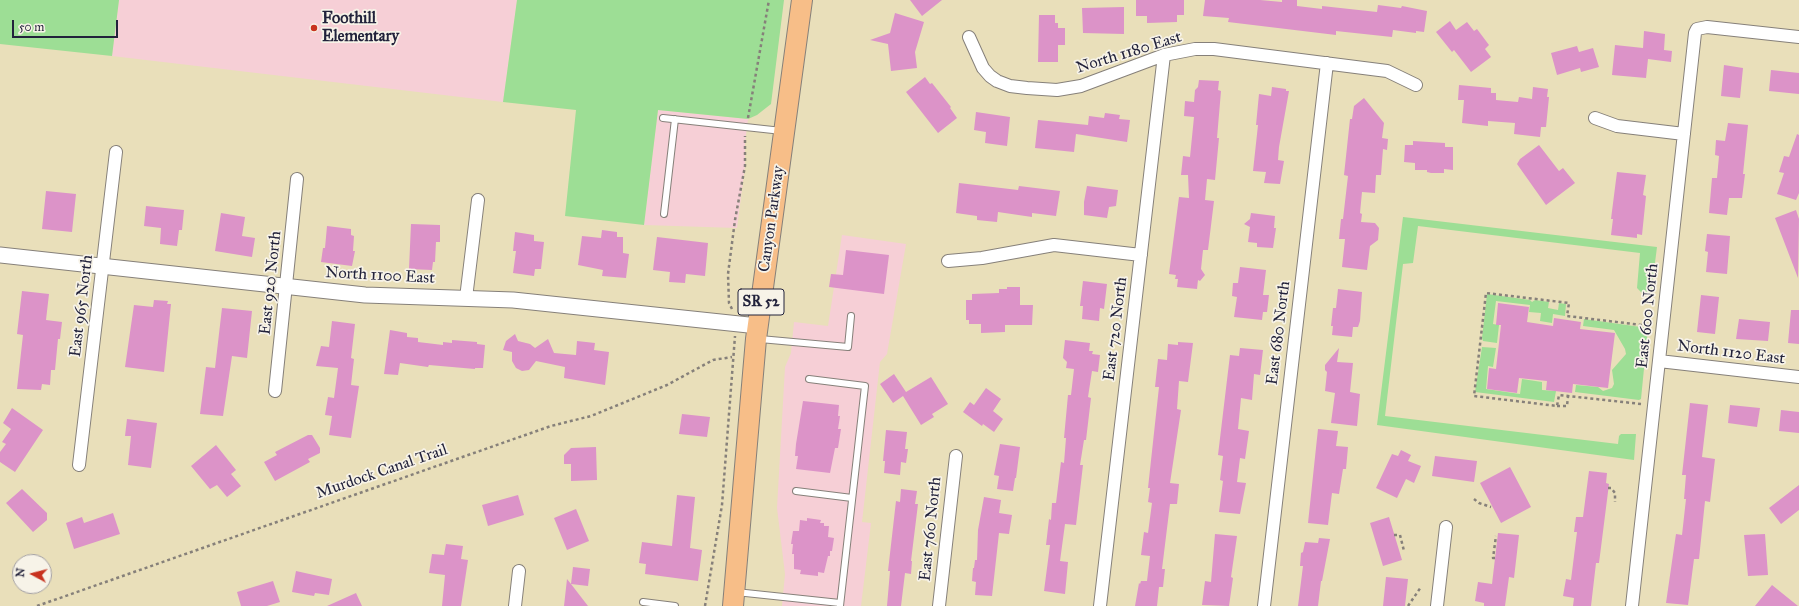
<!DOCTYPE html>
<html>
<head>
<meta charset="utf-8">
<style>
	body { margin:0 }
	#map { position:relative; width:1799px; height:606px; overflow:hidden; background:#e9dfba; font-family:"IM FELL Great Primer",serif }
	canvas { display:block }
	.north { position:absolute; left:12px; top:554px; width:40px; height:40px; box-sizing:border-box; background:#f7f3e8; border:1px solid #a29fa3; border-radius:50%; rotate:277deg; font-size:11px; font-weight:700; line-height:16px; text-align:center; color:#22223b }
	.north::after { content:''; display:block; margin:auto; width:14px; height:18px; background:#c8321e; clip-path:polygon(50% 0,100% 100%,50% 72%,0 100%) }
	.scale { position:absolute; left:12px; top:20px; width:106px; height:18px; box-sizing:border-box; border:2px solid #22223b; border-top:0; padding-left:5px; font-size:12px; line-height:14px; white-space:nowrap; color:#22223b; -webkit-text-stroke:3px #f7f3e8; paint-order:stroke }
</style>
</head>
<body>
<div id="map">
<canvas width="1799" height="606"></canvas>
<div class="north">N</div>
<div class="scale">50 m</div>
</div>
<script>
const ctx = document.querySelector('canvas').getContext('2d');
ctx.lineJoin = 'round';
function fill(path, color) {
  ctx.fillStyle = color;
  ctx.fill(path, 'evenodd');
}
function toPath(rows) {
  const path = new Path2D();
  for (const r of rows) {
    path.moveTo(r[0], r[1]);
    for (let i = 2; i < r.length; i += 2) path.lineTo(r[i], r[i + 1]);
  }
  return path;
}
function trace(path, color, width, dash) {
  ctx.strokeStyle = color;
  ctx.lineWidth = width;
  ctx.lineCap = dash ? 'butt' : 'round';
  ctx.setLineDash(dash || []);
  ctx.stroke(path);
}
function write(font, color, halo, rows, align = 'center') {
  ctx.font = font + ' "IM FELL Great Primer",serif';
  ctx.lineWidth = 3.5;
  ctx.setLineDash([]);
  ctx.textBaseline = 'middle';
  ctx.strokeStyle = halo;
  ctx.fillStyle = color;
  for (const [text, x, y, turn = 0] of rows) {
    ctx.save();
    ctx.translate(x, y);
    ctx.rotate((+turn || 0) * Math.PI / 180);
    ctx.textAlign = isNaN(turn) ? turn : align;
    if (halo) ctx.strokeText(text, 0, 0);
    ctx.fillText(text, 0, 0);
    ctx.restore();
  }
}
fill(toPath([
	[119,0,517,0,503,102,112,56],
	[658,110,748,119,745,143,745,166,737,228,644,225],
	[842,235,906,244,887,354,880,362,862,522,871,523,861,606,782,606,785,574,777,508,785,367,791,353,794,322,828,326]
]), '#f6cfd6');
fill(toPath([
	[0,0,119,0,112,56,0,44],
	[517,0,784,0,771,104,757,115,748,119,658,110,644,225,565,216,576,110,503,102],
	[1403,217,1657,247,1651,294,1642,293,1637,288,1640,253,1418,226,1413,263,1403,264,1385,416,1618,444,1619,436,1621,434,1636,434,1634,460,1377,425],
	[1487,294,1530,300,1532,302,1535,300,1549,302,1548,308,1558,310,1559,303,1566,304,1565,316,1553,314,1552,323,1540,321,1541,313,1529,312,1530,305,1496,301,1493,324,1499,325,1497,343,1483,341,1482,338],
	[1584,319,1648,328,1641,399,1639,400,1575,392,1576,385,1598,387,1603,391,1612,388,1614,384,1612,370,1626,354,1625,349,1614,330,1583,326],
	[1482,347,1496,348,1493,367,1488,366,1486,389,1520,394,1522,379,1542,382,1542,390,1556,391,1554,402,1475,392]
]), '#9dde95');
fill(toPath([
	[910,0,942,0,922,16],
	[1136,0,1184,0,1184,15,1177,15,1177,22,1147,23,1147,16,1136,16],
	[1205,0,1260,0,1282,2,1282,0,1297,0,1297,6,1322,9,1322,6,1377,12,1378,5,1401,8,1402,6,1427,11,1424,32,1416,31,1416,33,1393,30,1392,37,1336,31,1336,35,1228,22,1229,18,1203,16],
	[1124,7,1124,34,1083,33,1082,8],
	[895,13,924,22,915,52,917,68,891,71,888,44,870,40,890,33],
	[1039,15,1055,15,1055,23,1058,23,1058,28,1065,28,1065,45,1058,45,1058,62,1038,62],
	[1450,21,1456,30,1467,22,1474,31,1477,29,1489,45,1485,49,1491,57,1471,72,1454,50,1452,52,1436,32],
	[1644,31,1665,34,1664,50,1672,51,1671,62,1648,59,1646,78,1612,75,1615,45,1643,48],
	[1577,46,1579,52,1593,48,1599,67,1581,72,1580,68,1557,75,1551,53],
	[1724,65,1743,68,1740,98,1721,96],
	[1771,70,1799,73,1799,94,1769,91],
	[925,77,930,84,932,83,951,107,950,108,957,118,938,133,906,92],
	[1199,80,1219,81,1218,90,1221,91,1217,138,1219,138,1215,180,1207,179,1205,200,1214,201,1208,250,1203,250,1201,269,1205,275,1200,281,1198,280,1197,289,1177,287,1178,279,1175,279,1176,275,1169,274,1179,197,1189,198,1188,175,1181,175,1183,156,1190,157,1194,117,1184,116,1185,101,1194,102,1195,90,1198,87],
	[1459,85,1491,88,1491,93,1496,93,1496,100,1518,102,1519,97,1532,99,1533,87,1548,89,1547,97,1549,97,1546,127,1541,127,1540,137,1514,134,1515,123,1488,121,1488,126,1462,123,1464,100,1458,100],
	[1272,87,1286,89,1286,91,1289,91,1279,147,1278,160,1284,161,1280,184,1264,183,1266,172,1253,171,1258,125,1256,125,1259,94,1271,96],
	[1364,98,1384,123,1382,138,1388,139,1387,150,1383,149,1381,175,1376,175,1375,193,1362,192,1360,213,1362,214,1361,222,1375,223,1379,228,1378,240,1370,246,1367,270,1342,267,1345,239,1339,239,1341,219,1343,219,1348,176,1344,175,1350,119,1352,119,1354,106],
	[976,112,1010,117,1007,146,985,143,986,132,974,130],
	[1105,113,1120,115,1119,119,1130,120,1127,142,1076,134,1074,152,1035,148,1038,120,1088,125,1089,116,1104,118],
	[1728,123,1748,125,1743,174,1745,174,1742,198,1729,198,1727,215,1709,213,1712,178,1717,178,1719,156,1715,155,1716,140,1725,141],
	[1797,134,1799,135,1799,193,1796,200,1777,194,1784,173,1779,172,1784,156,1789,157],
	[1413,141,1445,143,1445,147,1453,147,1453,170,1444,169,1444,173,1431,173,1427,172,1427,170,1415,170,1415,163,1404,162,1405,145,1413,145],
	[1539,145,1559,171,1563,168,1575,183,1546,205,1517,164,1520,159],
	[1617,172,1646,175,1643,195,1646,196,1642,235,1637,234,1637,238,1611,235,1613,219,1611,219],
	[959,183,1018,190,1019,186,1060,191,1056,216,1032,213,1032,217,998,212,997,222,977,220,977,216,956,213],
	[1087,186,1118,190,1116,206,1109,207,1107,218,1084,215,1084,202],
	[46,191,76,194,72,232,42,229],
	[146,206,184,210,182,230,179,230,177,246,160,244,161,228,144,226],
	[1796,210,1799,219,1798,278,1775,218],
	[221,213,245,217,242,236,255,238,252,257,215,251],
	[1251,213,1275,216,1274,228,1276,228,1273,248,1257,247,1257,243,1248,242,1250,227,1244,224,1250,219],
	[411,224,440,225,440,242,436,242,435,262,433,262,432,270,409,269],
	[327,226,351,229,351,235,354,236,353,251,355,251,352,266,321,262,323,248,325,248],
	[602,230,617,232,617,237,623,237,623,253,629,254,626,278,602,276,603,270,578,265,582,236,601,238],
	[515,232,534,235,534,241,544,242,541,269,535,269,534,276,513,273,516,251,513,251],
	[1707,234,1730,236,1727,274,1706,272,1708,252,1705,251],
	[657,237,708,243,705,276,686,274,685,283,669,282,670,272,653,270],
	[846,250,889,255,884,294,829,287,831,274,843,275],
	[1240,267,1266,270,1263,295,1269,295,1267,312,1263,312,1262,320,1234,317,1237,297,1232,296,1233,283,1238,283],
	[1083,281,1107,284,1104,309,1100,308,1099,321,1082,319,1083,306,1080,306],
	[1007,287,1020,287,1020,305,1033,305,1032,325,1005,325,1005,332,981,333,981,324,969,324,969,320,966,320,966,300,972,300,972,294,999,293,999,289,1007,289],
	[1338,289,1362,292,1360,321,1358,327,1353,327,1352,337,1332,335,1333,326,1331,326,1333,308,1336,308],
	[22,291,49,294,46,320,62,322,60,339,58,339,55,370,51,370,50,385,42,384,41,390,17,389,23,335,17,334],
	[1701,295,1719,297,1715,334,1697,332],
	[154,300,168,301,167,304,171,304,164,372,125,367,134,305,153,307],
	[1498,303,1529,307,1527,322,1553,326,1554,318,1581,322,1580,329,1615,333,1608,388,1573,384,1572,393,1546,390,1547,381,1519,378,1517,393,1487,389,1489,368,1496,369,1501,325,1496,325],
	[222,308,252,311,247,358,232,356,223,416,200,414,206,367,215,368],
	[1791,310,1799,310,1799,344,1788,343],
	[1739,319,1770,322,1768,341,1736,339],
	[332,321,355,324,351,358,354,359,351,385,359,386,351,438,329,435,332,416,325,415,328,397,334,398,338,368,316,366,321,346,329,347],
	[390,330,407,333,407,337,418,338,418,342,443,345,443,342,452,343,452,340,477,342,477,344,485,345,483,368,475,368,475,369,429,365,428,367,400,363,398,375,384,374],
	[515,334,518,341,530,344,535,348,548,339,554,353,576,355,577,341,595,343,594,350,609,352,605,385,564,378,565,367,536,361,529,370,522,371,516,368,512,361,512,352,503,350,506,341],
	[1065,340,1090,343,1089,351,1093,351,1092,354,1100,355,1098,372,1092,371,1088,397,1091,398,1086,440,1084,440,1080,465,1083,465,1076,525,1065,524,1060,561,1068,562,1065,594,1044,591,1050,545,1046,545,1049,519,1051,520,1052,503,1056,503,1061,462,1064,463,1066,438,1064,438,1068,395,1071,395,1074,369,1066,368,1067,362,1063,358],
	[1178,342,1193,343,1188,382,1179,381,1177,409,1181,410,1170,483,1179,484,1177,504,1170,504,1162,569,1165,569,1163,587,1159,587,1157,606,1135,606,1139,583,1140,584,1141,581,1147,581,1150,556,1141,555,1144,532,1148,533,1152,503,1148,502,1150,488,1148,488,1159,387,1155,387,1158,359,1167,360,1168,344,1178,345],
	[1240,348,1263,350,1260,375,1254,374,1252,400,1241,398,1238,429,1249,431,1245,459,1240,458,1237,482,1246,483,1240,514,1219,512,1223,481,1220,480,1223,456,1218,455,1230,355,1239,356],
	[1339,348,1337,362,1353,363,1350,392,1360,394,1357,426,1331,423,1335,393,1325,391,1327,372,1325,370,1325,365],
	[894,374,906,392,931,377,948,404,932,414,934,417,921,425,903,396,893,403,880,384],
	[986,388,1001,399,993,411,1003,419,994,432,983,424,982,426,963,412,970,402,974,405],
	[803,401,839,405,838,416,840,416,838,429,841,429,838,448,835,448,830,473,796,469,798,456,795,456,796,444],
	[1690,403,1708,405,1702,457,1715,459,1710,502,1705,501,1699,559,1694,559,1688,605,1666,603,1676,534,1682,535,1686,499,1684,499,1686,475,1682,475],
	[1730,405,1760,408,1757,427,1728,423],
	[12,408,43,430,15,472,0,462,0,452,6,444,2,442,11,429,3,423],
	[1781,410,1799,412,1799,433,1779,431],
	[682,414,710,417,707,437,679,434],
	[127,419,157,423,151,468,128,465,131,436,125,436],
	[1318,429,1338,431,1336,446,1348,447,1346,469,1343,469,1339,494,1332,493,1328,525,1308,523],
	[886,430,907,432,905,449,908,449,906,463,901,462,900,475,884,473,885,461,883,461],
	[308,435,312,435,320,448,320,453,308,459,310,462,275,481,264,462,277,455,275,452],
	[1000,444,1020,447,1016,478,1015,478,1013,491,997,489,999,476,994,475],
	[216,445,236,470,231,474,241,486,227,497,217,485,210,489,191,466],
	[596,447,597,480,571,481,571,464,564,464,564,455,571,448],
	[1401,450,1411,455,1408,461,1421,466,1414,483,1406,479,1397,498,1376,488,1392,454,1398,456],
	[1435,456,1477,461,1474,482,1432,476],
	[1510,467,1531,507,1501,523,1480,483],
	[1589,471,1607,473,1606,483,1609,484,1599,563,1596,563,1591,606,1573,606,1574,598,1563,596,1566,579,1571,580,1577,532,1574,532,1576,517,1583,517],
	[1799,485,1799,510,1781,524,1769,508],
	[22,489,47,513,47,520,33,532,6,503],
	[901,489,917,491,915,504,918,504,911,561,912,561,911,574,905,573,901,606,887,606,890,571,888,571,896,501,900,502],
	[518,495,524,515,488,526,482,505],
	[677,495,695,497,690,548,702,550,698,581,645,574,646,564,639,563,642,542,672,546],
	[984,497,1001,500,999,513,1012,515,1009,534,999,533,992,596,975,595,976,582,972,581,973,568,974,568,975,560,977,560,978,530],
	[576,509,589,541,567,550,554,518],
	[113,513,120,534,74,549,66,523,82,517,84,523],
	[1389,517,1402,560,1383,566,1370,523],
	[807,518,821,520,820,523,824,523,824,526,829,526,828,537,834,538,832,551,830,551,830,556,828,556,824,573,818,572,818,576,800,574,801,570,794,569,794,554,792,554,793,544,791,544,793,531,799,531,800,520,807,521],
	[1498,533,1519,535,1514,578,1509,577,1505,606,1484,606,1484,603,1475,601,1478,582,1492,584],
	[1215,534,1237,536,1231,577,1233,578,1229,606,1202,605,1205,581,1211,582],
	[1765,534,1768,575,1748,576,1744,535],
	[1319,538,1330,539,1322,581,1321,581,1318,606,1298,606,1303,566,1300,566,1301,553,1303,552,1305,542,1318,543],
	[446,544,463,546,461,559,468,560,461,606,442,606,445,575,429,573,432,554,444,555],
	[573,567,590,569,588,586,571,584,588,606,564,606,567,579,571,584],
	[296,571,332,579,329,595,315,593,314,596,292,592],
	[1386,577,1408,579,1405,606,1383,606],
	[273,581,280,602,267,606,241,606,237,592],
	[1772,585,1798,606,1755,606],
	[356,593,362,606,327,606]
]), '#dc93c8');
const service = toPath([
	[663,118,782,131],
	[664,214,675,119],
	[760,339,848,347,851,316],
	[809,379,865,386,840,606],
	[796,491,852,498],
	[736,592,840,603],
	[643,602,675,606]
]);
const minor = toPath([
	[969,37,983,68,990,76,997,81,1010,86,1027,88,1057,90,1081,86,1164,55,1195,49,1214,49,1387,71,1416,85],
	[1595,118,1617,126,1684,134],
	[948,261,982,258,1054,245,1141,255],
	[466,298,478,200],
	[1659,361,1799,377],
	[275,391,297,179],
	[79,465,116,152],
	[515,606,519,571],
	[939,606,956,456],
	[1100,606,1164,55],
	[1264,606,1327,63],
	[1437,606,1446,527],
	[1632,606,1695,33,1697,29,1707,27,1799,37]
]);
const tertiary = toPath([
	[0,255,365,295,513,300,758,326]
]);
const trunk = toPath([
	[733,606,756,339,802,0]
]);
trace(service, '#86807a', 8);
trace(minor, '#86807a', 14);
trace(tertiary, '#86807a', 17);
trace(trunk, '#86807a', 22);
trace(toPath([
	[748,118,769,0],
	[732,309,729,303,728,274,735,220,745,166,745,136],
	[1641,404,1559,395,1557,406,1474,396,1486,293,1569,303,1567,316,1650,326],
	[1557,406,1567,406,1568,396],
	[1608,488,1611,488,1615,493,1615,502],
	[1474,499,1479,503,1491,507],
	[1394,535,1400,535,1404,551],
	[1495,558,1493,558,1496,536],
	[37,606,551,426,591,416,667,385,713,360,732,357],
	[705,606,722,505,735,336],
	[1408,606,1421,587]
]), '#86807a', 2.5, [3, 3]);
trace(service, '#fff', 6);
trace(minor, '#fff', 12);
trace(tertiary, '#fff', 15);
trace(trunk, '#f7be88', 20);
for (const [x, y, r, color] of [
	[314,28,4,"#c8321e"]
]) {
  const dot = new Path2D();
  dot.arc(x, y, r, 0, 2 * Math.PI);
  ctx.fillStyle = color;
  ctx.fill(dot);
  trace(dot, '#f7f3e8', 1.5);
}
for (const [x, y, w] of [
	[761,302,46]
]) {
  const box = new Path2D();
  box.roundRect(x - w / 2, y - 13, w, 26, 3);
  ctx.fillStyle = '#f7f3e8';
  ctx.fill(box);
  trace(box, '#22223b', 1);
}
write('bold 15px', '#22223b', null, [
	["SR 52",761,302]
]);
write('bold 16px', '#22223b', '#f7f3e8', [
	["Foothill",322,19],
	["Elementary",322,37]
], 'left');
write('16px', '#22223b', '#f7f3e8', [
	["North 1180 East",1129,53,-17],
	["Canyon Parkway",772,219,-82],
	["North 1100 East",380,276,3],
	["East 920 North",271,283,-84],
	["East 965 North",82,306,-83],
	["East 600 North",1648,316,-84],
	["East 720 North",1116,329,-83],
	["East 680 North",1279,333,-83],
	["North 1120 East",1731,353,7],
	["Murdock Canal Trail",382,472,-19],
	["East 760 North",931,529,-84]
]);
</script>
</body>
</html>
